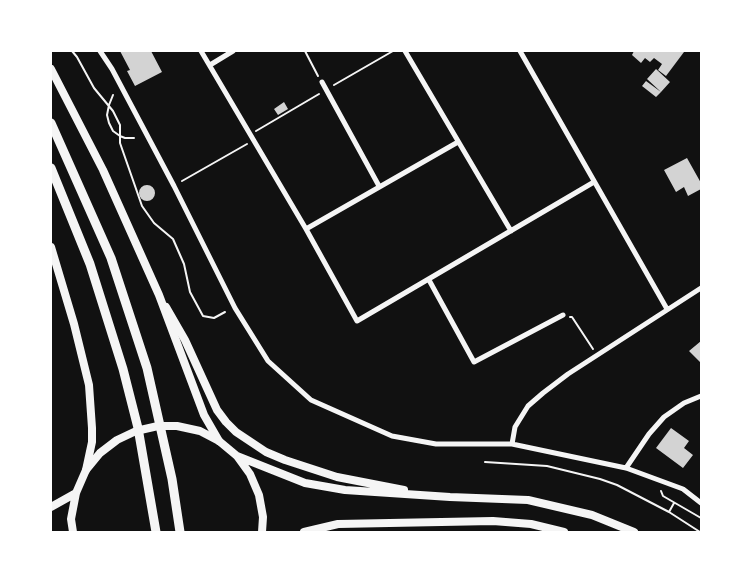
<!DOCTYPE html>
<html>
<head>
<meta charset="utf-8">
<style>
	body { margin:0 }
	#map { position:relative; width:752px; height:583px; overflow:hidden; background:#111; font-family:"DM Sans",sans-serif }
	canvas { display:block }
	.frame { position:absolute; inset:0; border:52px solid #fff; pointer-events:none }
</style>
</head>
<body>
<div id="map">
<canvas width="752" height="583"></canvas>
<div class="frame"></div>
</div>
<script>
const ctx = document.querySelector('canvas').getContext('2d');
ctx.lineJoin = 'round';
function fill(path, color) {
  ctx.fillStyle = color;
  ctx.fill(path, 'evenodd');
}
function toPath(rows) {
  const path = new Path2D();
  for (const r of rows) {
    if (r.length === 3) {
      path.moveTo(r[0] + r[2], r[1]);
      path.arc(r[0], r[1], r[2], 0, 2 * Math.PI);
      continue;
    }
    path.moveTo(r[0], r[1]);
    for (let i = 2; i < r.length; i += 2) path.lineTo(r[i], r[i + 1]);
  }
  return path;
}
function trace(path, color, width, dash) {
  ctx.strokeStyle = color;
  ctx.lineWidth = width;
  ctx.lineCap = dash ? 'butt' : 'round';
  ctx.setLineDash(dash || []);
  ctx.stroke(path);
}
fill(toPath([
	[120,51,151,51,162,72,135,86,127,71,130,70],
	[634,51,683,51,684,52,666,76,658,70,662,64,654,58,650,62,645,58,641,63,632,55],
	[656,69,670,82,661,92,647,79],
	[646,81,661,92,656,97,642,86],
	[284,102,288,109,278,115,274,109],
	[687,158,701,183,701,189,688,196,684,187,676,192,664,170],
	[147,193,8],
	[701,341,701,363,689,351],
	[671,428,689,441,684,448,693,455,683,468,656,448]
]), '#d3d3d3');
trace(toPath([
	[72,51,77,57,94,88,113,111,120,125,120,143,142,206,154,223,173,239,184,264,190,292,203,316,214,318,225,312],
	[305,51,318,76],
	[334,85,393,51],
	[113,95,109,105,107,115,109,123,113,131,120,136,125,138,134,138],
	[256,131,319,94],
	[182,181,247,144],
	[570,317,572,317,593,349],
	[485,462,547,466,600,479,617,485,669,512,700,532],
	[661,491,663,496,701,518],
	[669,512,674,503]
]), '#f5f5f5', 2);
trace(toPath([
	[100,51,112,69,174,186,235,308,268,361,311,400,392,436,436,444,512,444],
	[201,51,306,229,357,321,594,182],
	[405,51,511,231],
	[520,51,667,309],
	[210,65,233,51],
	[322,82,379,186],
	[306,229,458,142],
	[429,280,474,362,563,315],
	[701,288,568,374,543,393,528,406,515,427,512,444,626,468,683,489,701,503],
	[626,468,649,434,664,417,684,403,701,396]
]), '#f5f5f5', 5);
trace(toPath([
	[166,307,185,340,217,410,226,422,236,432,266,452,285,460,337,477,404,490],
	[237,456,305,483,345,490,450,497,528,500,592,515,634,532],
	[51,507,76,493],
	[73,532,71,519,76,493,86,470,100,453,117,440,136,431,158,426,177,426,200,431,219,441,237,456,250,474,259,495,263,517,262,532],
	[304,532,338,524,493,521,531,524,564,532]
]), '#f5f5f5', 8);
trace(toPath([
	[51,69,103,170,159,295,204,415,219,441],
	[51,247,74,324,89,385,92,428,92,442,86,470]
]), '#f5f5f5', 8);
trace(toPath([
	[51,123,111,258,147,368,172,479,180,532],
	[51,168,90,264,123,369,138,428,156,532]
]), '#f5f5f5', 9);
</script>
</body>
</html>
